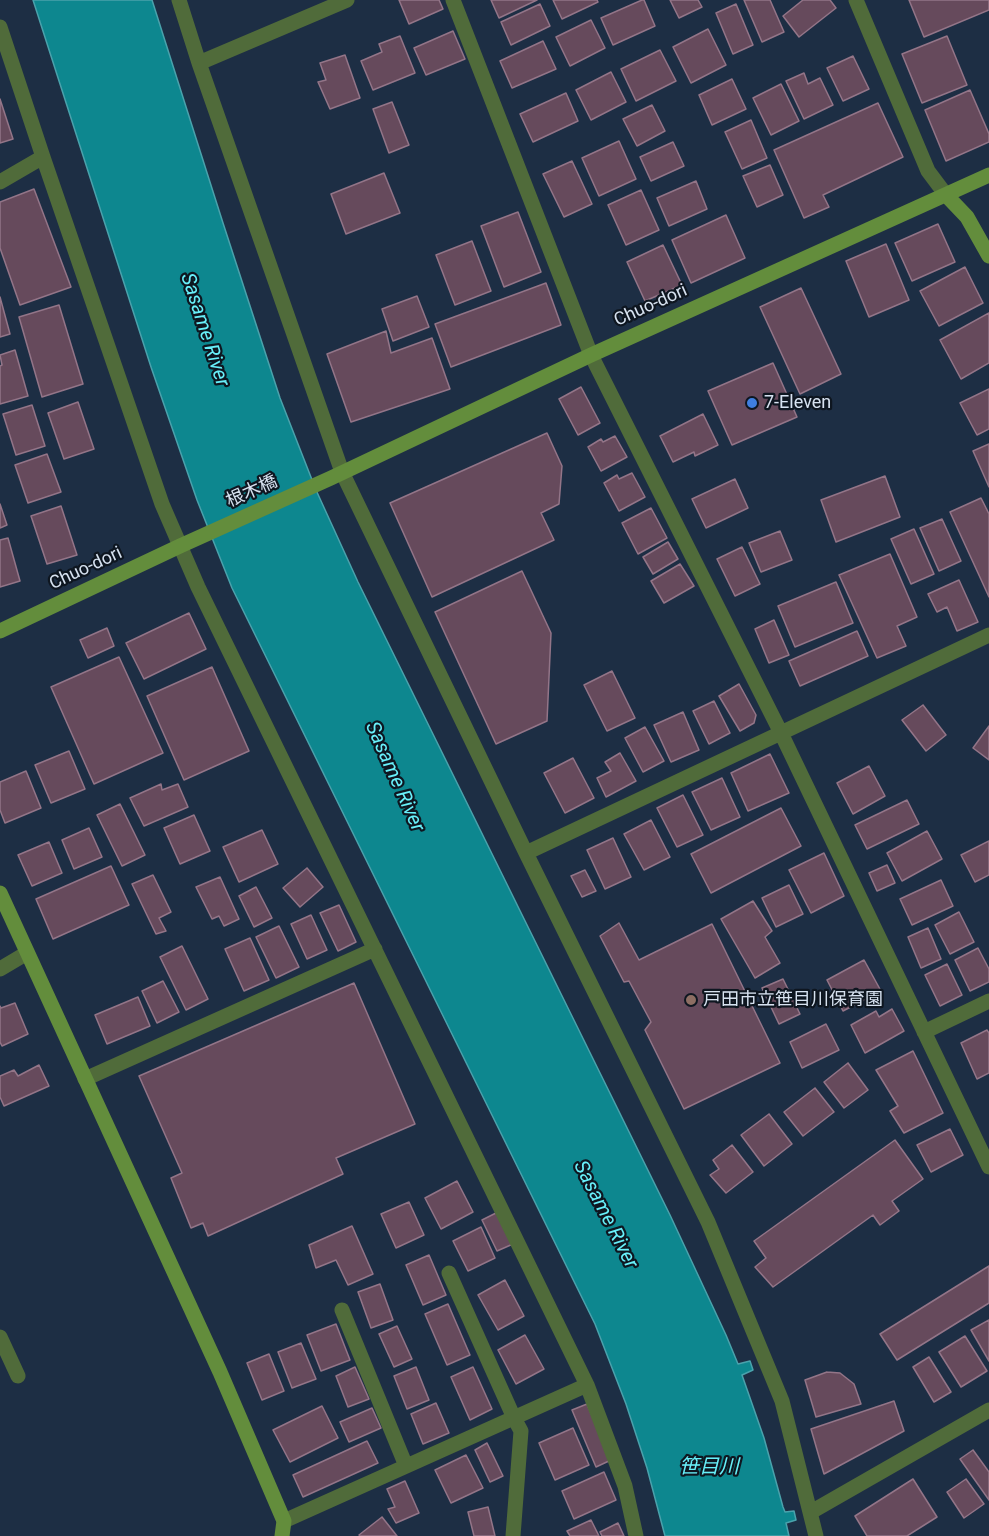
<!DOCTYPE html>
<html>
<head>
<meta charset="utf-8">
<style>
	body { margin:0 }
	canvas { display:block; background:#1d2e44 }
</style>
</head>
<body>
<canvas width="989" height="1536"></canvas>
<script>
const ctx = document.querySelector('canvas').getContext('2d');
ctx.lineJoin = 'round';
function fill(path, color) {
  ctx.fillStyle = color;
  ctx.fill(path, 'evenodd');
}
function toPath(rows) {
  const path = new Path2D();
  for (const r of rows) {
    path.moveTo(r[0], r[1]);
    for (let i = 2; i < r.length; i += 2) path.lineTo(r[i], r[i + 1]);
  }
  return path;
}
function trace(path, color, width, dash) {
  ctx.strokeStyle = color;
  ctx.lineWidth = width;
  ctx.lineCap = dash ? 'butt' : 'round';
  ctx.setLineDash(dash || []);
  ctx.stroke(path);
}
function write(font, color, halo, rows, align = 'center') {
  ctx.font = font + ' Roboto,"Noto Sans JP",sans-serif';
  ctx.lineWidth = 4.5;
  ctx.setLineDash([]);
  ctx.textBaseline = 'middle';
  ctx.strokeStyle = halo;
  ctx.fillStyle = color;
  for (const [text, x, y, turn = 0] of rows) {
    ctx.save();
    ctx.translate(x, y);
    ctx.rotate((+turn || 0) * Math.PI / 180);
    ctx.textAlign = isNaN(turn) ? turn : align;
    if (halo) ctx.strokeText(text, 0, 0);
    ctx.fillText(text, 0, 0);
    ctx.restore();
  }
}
const water = toPath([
	[33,0,152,0,223,223,280,398,316,490,358,582,670,1215,726,1335,738,1364,750,1361,753,1370,742,1375,764,1438,783,1507,785,1512,794,1511,796,1520,786,1523,789,1536,665,1536,647,1468,626,1404,595,1324,232,588,197,500,151,367,33,0]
]);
fill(water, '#0d878f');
trace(water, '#4aa2ac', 1.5);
const building = toPath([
	[399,0,439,0,443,9,409,24,399,0],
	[491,0,537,0,499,18,491,0],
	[553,0,597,0,598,2,562,19,553,0],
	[642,0,644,0,655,26,613,45,601,18,642,0],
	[670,0,698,0,702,7,679,18,670,0],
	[744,0,770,0,784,32,762,42,744,0],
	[803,0,830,0,836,8,799,37,783,16,803,0],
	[909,0,989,0,989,10,924,37,909,0],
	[540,4,550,26,511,45,501,22,540,4],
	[736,4,753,45,733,54,716,13,736,4],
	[591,20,605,48,570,66,556,37,591,20],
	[708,29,726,65,691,83,673,47,708,29],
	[453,31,465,59,426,75,414,48,453,31],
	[400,36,415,73,373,90,361,61,382,52,379,44,400,36],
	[947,36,967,85,922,103,902,54,947,36],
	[543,41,556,69,512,88,500,61,543,41],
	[660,50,676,81,636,101,621,69,660,50],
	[345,55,360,98,330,109,318,82,326,80,320,63,345,55],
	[853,56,869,89,843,101,827,68,853,56],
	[611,72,626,102,591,120,576,90,611,72],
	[804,73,808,84,820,78,833,105,804,119,786,81,804,73],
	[732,79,746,109,712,125,699,95,732,79],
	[781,84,799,121,771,135,753,98,781,84],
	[970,90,989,134,989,142,946,161,925,110,970,90],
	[566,93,578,121,533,142,520,114,566,93],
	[0,99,13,139,0,143,0,99],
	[392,102,409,145,389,153,373,109,392,102],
	[878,103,903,157,823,195,829,207,804,218,774,150,878,103],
	[652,105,665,131,637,146,623,119,652,105],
	[751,120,767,158,742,169,725,132,751,120],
	[619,141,636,179,599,196,582,158,619,141],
	[673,142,684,166,651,181,640,157,673,142],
	[572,161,592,204,564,217,543,174,572,161],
	[770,165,783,195,757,207,743,176,770,165],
	[384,173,400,213,346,234,331,194,384,173],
	[696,181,707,209,669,226,657,198,696,181],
	[34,189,71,287,20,305,0,248,0,202,34,189],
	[641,190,659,230,626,245,608,205,641,190],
	[518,212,541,272,504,287,481,226,518,212],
	[726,215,745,258,691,283,672,240,726,215],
	[938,224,955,262,912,281,895,243,938,224],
	[472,241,491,291,455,305,436,255,472,241],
	[886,244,909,300,869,317,846,261,886,244],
	[663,245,682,285,645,301,627,262,663,245],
	[965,267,983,303,939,326,920,291,965,267],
	[546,283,561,325,451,367,435,324,546,283],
	[801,288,841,374,800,394,760,307,801,288],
	[417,296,429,327,393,341,382,309,417,296],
	[0,297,10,334,0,337,0,297],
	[59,305,83,384,42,397,19,317,59,305],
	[989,313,989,363,961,379,940,340,989,313],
	[386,331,391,353,432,338,450,389,351,422,327,354,386,331],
	[15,350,28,396,0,404,0,366,2,365,0,355,15,350],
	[773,363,797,417,732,445,708,391,773,363],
	[581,387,600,423,578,435,559,399,581,387],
	[989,389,989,429,977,435,960,403,989,389],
	[78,402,94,449,64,459,48,413,78,402],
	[32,405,45,446,16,455,3,414,32,405],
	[703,414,718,445,695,456,694,452,673,462,660,436,703,414],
	[547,433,562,466,559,504,541,513,554,540,432,597,390,503,547,433],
	[615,436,627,457,601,471,588,447,601,439,603,442,615,436],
	[989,444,989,487,973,451,989,444],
	[47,454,61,492,28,503,15,465,47,454],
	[632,473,645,497,619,511,604,483,617,475,619,479,632,473],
	[885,476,900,517,836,542,821,500,885,476],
	[735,479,748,508,706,528,692,499,735,479],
	[981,498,989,514,989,597,950,512,981,498],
	[0,504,7,525,0,528,0,504],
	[61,506,77,555,47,564,31,516,61,506],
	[651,508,667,538,638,554,622,523,651,508],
	[942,519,961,561,939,571,920,528,942,519],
	[914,529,934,574,911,584,891,539,914,529],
	[780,531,792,560,761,572,749,543,780,531],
	[8,538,20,581,0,587,0,540,8,538],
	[668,542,678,559,653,574,643,557,668,542],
	[742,547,760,584,735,596,717,559,742,547],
	[890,554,917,617,897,626,906,646,877,658,839,575,890,554],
	[680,564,694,586,664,603,651,581,680,564],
	[522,571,551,633,547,721,496,744,435,612,522,571],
	[959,580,978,622,957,631,947,607,937,612,928,594,959,580],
	[836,582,853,623,795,647,778,606,836,582],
	[189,613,206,649,144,679,126,643,189,613],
	[774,620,789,655,769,663,755,629,774,620],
	[107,628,114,646,88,658,80,640,107,628],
	[857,631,868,656,800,686,789,661,857,631],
	[119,657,163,753,94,784,51,687,119,657],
	[212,667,249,751,184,780,147,696,212,667],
	[612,671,635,718,607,731,584,685,612,671],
	[739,684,756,715,754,723,740,731,719,696,739,684],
	[714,701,730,733,709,744,693,711,714,701],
	[923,705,946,735,926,751,902,720,923,705],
	[683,712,699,750,671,762,654,725,683,712],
	[989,726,989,760,973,748,989,726],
	[645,727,664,761,643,772,625,738,645,727],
	[69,751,85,789,51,803,35,765,69,751],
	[620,753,636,781,606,797,597,778,611,771,605,762,620,753],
	[770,754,789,793,748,811,731,773,770,754],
	[573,758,594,798,565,813,544,773,573,758],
	[869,766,885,796,853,814,837,783,869,766],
	[26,771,41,808,5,823,0,810,0,782,26,771],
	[722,778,740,817,711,830,692,792,722,778],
	[161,784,162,790,178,784,188,807,144,826,130,798,161,784],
	[683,795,703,835,677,847,657,808,683,795],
	[907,800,919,824,867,849,855,825,907,800],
	[120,804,145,855,122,866,97,815,120,804],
	[781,808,801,846,711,893,691,854,781,808],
	[194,815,210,851,180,864,164,828,194,815],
	[651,820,670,857,644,870,624,834,651,820],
	[89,828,102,857,74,869,62,840,89,828],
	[262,830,278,864,239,882,223,847,262,830],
	[927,831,942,859,902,881,887,853,927,831],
	[613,838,631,877,605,889,587,850,613,838],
	[989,841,989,875,975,882,961,855,989,841],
	[49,842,62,873,32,886,18,855,49,842],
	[824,853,844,896,811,913,789,870,824,853],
	[887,865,895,883,877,891,869,873,887,865],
	[111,866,129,905,53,939,36,899,111,866],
	[307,868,323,887,300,907,283,888,307,868],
	[585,870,596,891,582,897,571,876,585,870],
	[153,875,171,912,159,918,166,931,156,934,132,884,153,875],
	[220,877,239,919,224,926,219,916,212,919,196,887,220,877],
	[941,880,953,906,912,925,900,899,941,880],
	[789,885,803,914,776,927,762,898,789,885],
	[256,887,272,918,254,927,239,896,256,887],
	[753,901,772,931,765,937,780,963,755,978,721,919,753,901],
	[339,905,356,942,338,951,320,913,339,905],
	[959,912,974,942,950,954,935,925,959,912],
	[311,915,327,950,307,959,291,924,311,915],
	[619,923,639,960,712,924,780,1063,684,1109,645,1030,651,1022,629,981,624,982,600,936,619,923],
	[279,926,299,967,276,978,256,937,279,926],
	[928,928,941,959,921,968,908,937,928,928],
	[250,938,269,980,244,991,225,949,250,938],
	[182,946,208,999,186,1010,160,957,182,946],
	[978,948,989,969,989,982,970,991,955,960,978,948],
	[864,960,881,991,843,1011,827,980,864,960],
	[947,964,962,995,940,1006,925,975,947,964],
	[783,979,800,1014,779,1024,762,988,783,979],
	[163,981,179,1012,157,1023,142,991,163,981],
	[354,983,415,1124,336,1158,343,1174,208,1236,203,1223,191,1228,171,1178,182,1173,139,1076,354,983],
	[138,997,150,1026,107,1044,95,1015,138,997],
	[15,1003,28,1034,2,1046,0,1042,0,1006,1,1008,15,1003],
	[892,1009,904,1031,865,1053,851,1025,876,1011,879,1017,892,1009],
	[826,1024,839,1050,802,1068,790,1042,826,1024],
	[987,1030,989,1033,989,1073,977,1079,961,1043,987,1030],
	[913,1051,943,1113,904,1133,890,1111,898,1106,876,1070,913,1051],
	[848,1063,868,1090,844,1108,824,1082,848,1063],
	[39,1065,49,1086,4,1106,0,1097,0,1076,14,1070,18,1076,39,1065],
	[815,1088,834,1112,803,1136,784,1112,815,1088],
	[769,1114,792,1144,764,1166,741,1135,769,1114],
	[950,1129,963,1155,931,1172,917,1145,950,1129],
	[895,1140,923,1179,892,1201,899,1211,880,1225,873,1215,773,1287,755,1267,766,1258,754,1241,895,1140],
	[732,1145,753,1172,726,1193,710,1175,719,1169,713,1160,732,1145],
	[457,1181,473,1212,441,1229,425,1198,457,1181],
	[409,1202,424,1235,396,1248,381,1214,409,1202],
	[498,1212,513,1244,497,1251,482,1220,498,1212],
	[352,1226,373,1274,348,1285,336,1260,316,1268,309,1245,352,1226],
	[481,1227,495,1258,468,1271,453,1241,481,1227],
	[429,1255,446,1295,423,1305,406,1265,429,1255],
	[989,1266,989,1303,897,1360,880,1334,989,1266],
	[505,1280,524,1316,498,1330,478,1295,505,1280],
	[380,1284,393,1320,371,1328,358,1292,380,1284],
	[448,1304,470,1355,447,1365,425,1314,448,1304],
	[989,1320,989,1361,971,1330,989,1320],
	[336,1324,350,1360,321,1371,307,1335,336,1324],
	[397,1326,412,1359,394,1367,379,1334,397,1326],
	[525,1335,544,1369,516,1384,498,1350,525,1335],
	[965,1336,987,1371,961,1387,939,1352,965,1336],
	[301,1343,316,1379,292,1388,278,1352,301,1343],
	[269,1354,284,1391,262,1400,247,1363,269,1354],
	[929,1357,951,1392,934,1402,913,1367,929,1357],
	[355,1367,369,1399,348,1407,336,1376,355,1367],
	[416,1367,429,1400,407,1409,394,1376,416,1367],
	[473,1367,492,1409,470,1420,451,1377,473,1367],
	[827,1372,840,1373,854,1384,861,1404,816,1417,805,1380,827,1372],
	[894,1401,904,1431,824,1474,811,1429,894,1401],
	[436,1403,449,1433,423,1444,411,1414,436,1403],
	[587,1404,611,1460,596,1467,572,1410,587,1404],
	[322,1406,338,1438,290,1462,273,1430,322,1406],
	[372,1408,381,1428,349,1442,340,1422,372,1408],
	[573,1428,589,1465,555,1480,539,1443,573,1428],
	[367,1441,378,1463,303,1497,293,1475,367,1441],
	[487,1443,503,1476,490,1482,475,1450,487,1443],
	[973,1450,989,1472,989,1500,960,1459,973,1450],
	[466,1455,483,1488,451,1503,435,1470,466,1455],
	[604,1472,616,1500,574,1519,562,1491,604,1472],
	[913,1479,937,1517,907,1536,867,1536,855,1516,913,1479],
	[966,1479,984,1504,964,1518,947,1492,966,1479],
	[405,1481,419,1513,396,1523,388,1509,395,1507,387,1489,405,1481],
	[488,1507,495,1536,474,1536,468,1512,488,1507],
	[382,1517,397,1536,360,1536,359,1535,382,1517],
	[591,1520,599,1536,570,1536,567,1531,591,1520],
	[618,1523,624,1536,602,1536,600,1532,618,1523]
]);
fill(building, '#664a5c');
trace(building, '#937588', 1.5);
trace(toPath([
	[0,1337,18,1376]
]), '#506b3a', 15);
trace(toPath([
	[179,0,199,63,342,472,526,853,708,1222,782,1401,816,1536],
	[453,0,591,355,781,733,989,1167],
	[856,0,928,171,946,195],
	[0,27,43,157,162,504,198,587,587,1385,625,1486,636,1536],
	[199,63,347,0],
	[0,182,43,157],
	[526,853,989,635],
	[0,969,27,953],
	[924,1032,989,1001],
	[85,1079,375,949],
	[449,1273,514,1418,521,1431,513,1536],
	[342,1310,406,1466],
	[811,1512,989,1410],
	[284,1521,587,1385]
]), '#506b3a', 15);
trace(toPath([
	[946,195,967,217,989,256],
	[0,631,180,546,331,478,591,355,989,175],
	[0,893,220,1372,284,1521,282,1536]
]), '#638d3c', 15);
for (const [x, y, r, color] of [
	[752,403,6,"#3f7fe0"],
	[691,1000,6,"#8d6e63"]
]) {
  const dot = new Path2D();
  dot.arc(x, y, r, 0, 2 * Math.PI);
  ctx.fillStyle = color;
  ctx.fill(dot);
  trace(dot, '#0e1620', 2);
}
write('18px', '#d7e2f0', '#0e1620', [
	["Chuo-dori",651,306,-24],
	["根木橋",252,492,-24],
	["Chuo-dori",86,569,-25]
]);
write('18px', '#d7e2f0', '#0e1620', [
	["7-Eleven",764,403],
	["戸田市立笹目川保育園",703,1000]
], 'left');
write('italic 20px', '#68f0fa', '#0e1620', [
	["Sasame River",204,330,72],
	["Sasame River",394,777,66],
	["Sasame River",605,1215,63],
	["笹目川",709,1468]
]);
</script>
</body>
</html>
